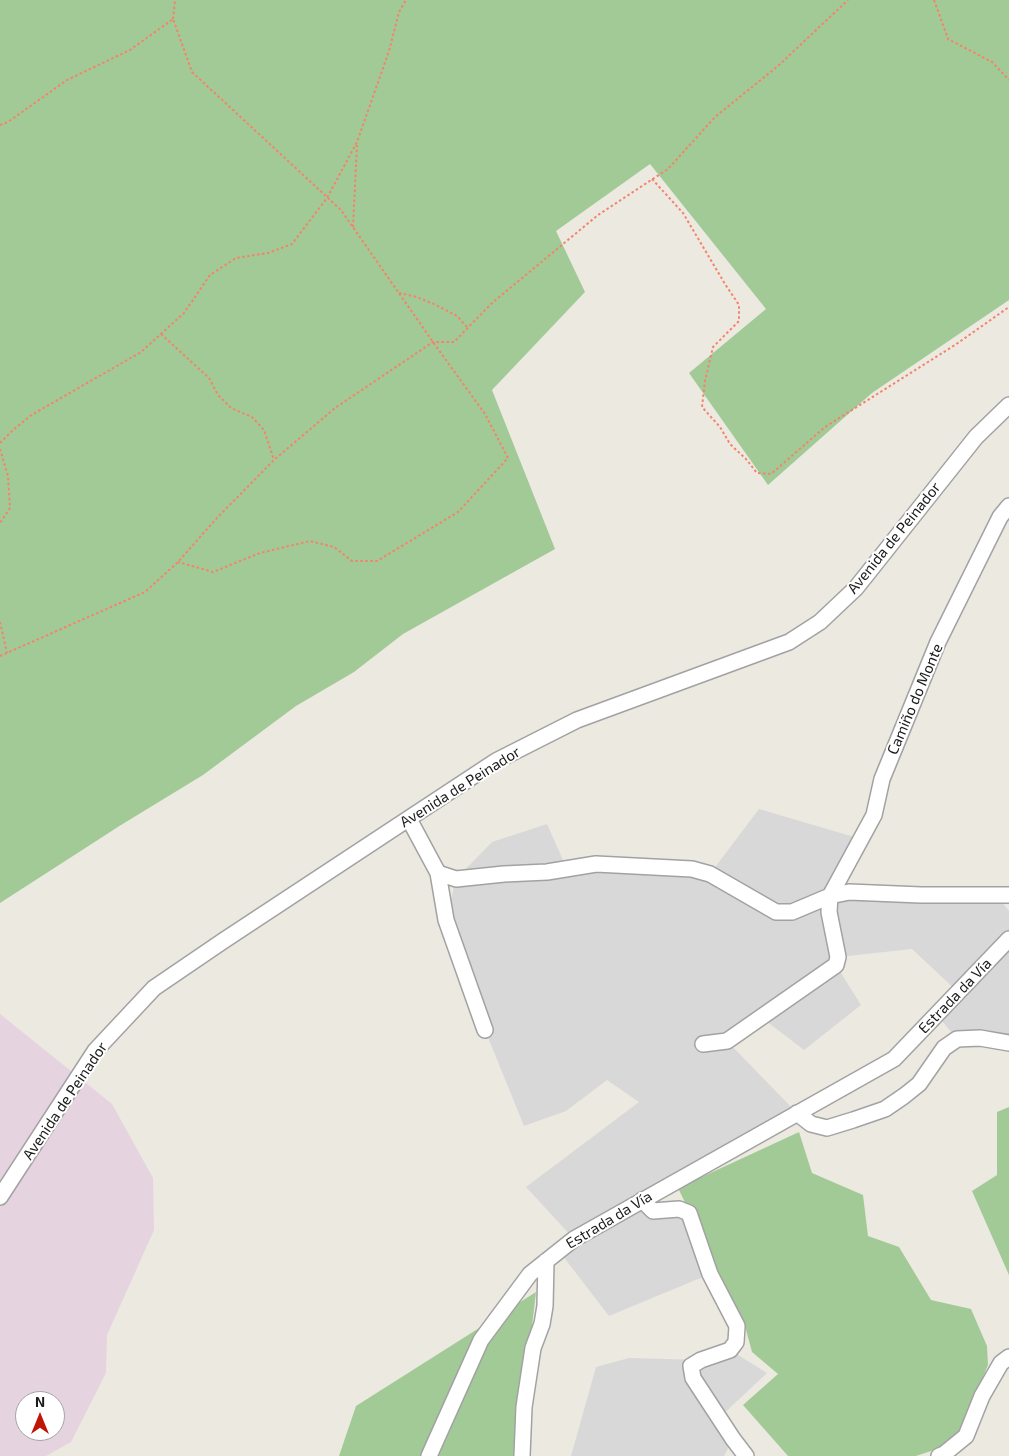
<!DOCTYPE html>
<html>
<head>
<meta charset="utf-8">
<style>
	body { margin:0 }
	#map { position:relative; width:1009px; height:1456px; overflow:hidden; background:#ece9e1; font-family:"Exo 2",sans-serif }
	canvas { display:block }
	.north { position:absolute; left:15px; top:1391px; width:50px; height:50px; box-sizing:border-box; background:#fff; border:1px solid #a4a4a4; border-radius:50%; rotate:0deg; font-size:14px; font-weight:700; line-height:20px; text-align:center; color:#1b1b1b }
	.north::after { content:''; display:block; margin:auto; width:18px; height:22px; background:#bf1507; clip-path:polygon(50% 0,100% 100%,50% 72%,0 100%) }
</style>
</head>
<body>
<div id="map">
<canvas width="1009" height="1456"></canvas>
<div class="north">N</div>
</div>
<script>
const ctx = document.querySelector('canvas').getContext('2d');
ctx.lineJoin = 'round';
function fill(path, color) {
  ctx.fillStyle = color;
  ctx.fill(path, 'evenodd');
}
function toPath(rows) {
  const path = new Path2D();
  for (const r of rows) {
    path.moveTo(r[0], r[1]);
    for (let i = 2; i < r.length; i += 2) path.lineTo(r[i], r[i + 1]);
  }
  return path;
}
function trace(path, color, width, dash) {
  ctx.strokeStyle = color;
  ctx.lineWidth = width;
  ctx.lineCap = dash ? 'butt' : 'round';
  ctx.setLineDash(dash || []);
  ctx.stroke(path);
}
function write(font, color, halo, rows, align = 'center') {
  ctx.font = font + ' "Exo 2",sans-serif';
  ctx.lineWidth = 4;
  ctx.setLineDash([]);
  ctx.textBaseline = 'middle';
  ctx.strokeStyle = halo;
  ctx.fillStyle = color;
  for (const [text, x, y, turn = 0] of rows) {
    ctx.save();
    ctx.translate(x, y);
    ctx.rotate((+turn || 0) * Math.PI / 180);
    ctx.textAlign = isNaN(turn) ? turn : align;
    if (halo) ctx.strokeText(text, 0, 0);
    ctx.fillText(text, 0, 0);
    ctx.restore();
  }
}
fill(toPath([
	[759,809,861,839,830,895,996,895,1009,911,1009,1043,957,1039,937,1015,958,992,912,949,838,957,836,965,861,1005,804,1050,761,1017,727,1041,797,1113,643,1200,653,1211,679,1209,710,1274,609,1316,559,1251,573,1238,526,1187,639,1102,607,1080,566,1111,524,1126,485,1030,446,920,456,879,492,842,547,824,567,869,710,874],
	[730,1350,767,1373,719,1418,733,1439,724,1456,571,1456,596,1367,629,1358,701,1360]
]), '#d9d8d8');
fill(toPath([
	[0,1014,112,1104,153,1178,154,1230,107,1335,106,1373,71,1442,46,1456,0,1456],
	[25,1401,55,1401,55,1431,25,1431]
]), '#e5d3e0');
fill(toPath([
	[0,0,1009,0,1009,300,872,393,768,485,689,373,766,309,650,164,556,231,585,292,492,390,555,549,403,634,354,672,296,706,203,775,121,825,0,903],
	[1009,1107,1009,1275,972,1191,997,1175,997,1112],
	[799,1132,812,1173,863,1195,868,1236,899,1247,931,1300,971,1309,987,1346,988,1365,961,1431,937,1449,916,1456,788,1456,743,1405,778,1374,752,1352,745,1326,678,1188],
	[536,1292,517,1456,339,1456,356,1406]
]), '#a2ca96');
const minor = toPath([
	[409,819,438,873,456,879,504,874,547,872,596,864,692,869,710,874,776,912,792,912,830,896,849,892,921,895,1009,895],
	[438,873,446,920,485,1030],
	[703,1044,727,1041,836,965,838,957,829,912,830,896,874,815,882,779,938,642,1000,517,1009,506],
	[797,1113,811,1124,827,1128,853,1120,885,1109,904,1096,919,1084,944,1048,957,1039,980,1038,1009,1043],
	[0,1197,95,1051,154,988,223,941,496,761,577,720,789,642,820,622,856,588,976,437,1009,405],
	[642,1200,653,1211,679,1209,689,1213,710,1274,737,1326,736,1342,730,1350,701,1360,691,1366,693,1378,733,1439,746,1456],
	[429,1456,481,1340,530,1274,574,1239,894,1059,1009,939],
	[522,1456,524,1407,533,1348,542,1324,545,1306,546,1261],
	[939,1456,944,1454,966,1436,982,1396,1001,1363,1009,1357]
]);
trace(minor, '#a2a2a2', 18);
trace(toPath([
	[934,0,948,39,992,62,1009,80],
	[173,19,175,0],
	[0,125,8,122,67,80,130,50,173,19,192,72,341,210,433,342,485,414,508,458,458,512,377,561,352,561,334,547,310,541,260,553,213,572,178,562],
	[652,179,683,213,725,284,739,305,739,321,713,347,705,381,702,407,720,427,730,444,746,459,757,473,771,474,825,427,955,345,1009,307],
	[353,227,357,145],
	[399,293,417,297,436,305,457,316,467,327],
	[161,334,209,378,218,395,231,408,252,417,264,430,274,460],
	[0,443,12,431,30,416,141,352,184,313,210,275,236,258,268,253,292,244,327,198,357,142,389,51,399,12,406,0],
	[0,449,8,476,10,508,0,523],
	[0,622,7,653],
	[0,656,145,592,178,562,215,520,274,460,335,408,433,342,454,342,492,303,598,215,668,169,715,117,778,66,848,0]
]), '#f4836a', 2, [2.5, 2.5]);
trace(minor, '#fff', 15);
write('15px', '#1b1b1b', '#fff', [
	["Avenida de Peinador",894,538,-51],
	["Camiño do Monte",915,699,-67],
	["Avenida de Peinador",460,787,-32],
	["Estrada da Vía",955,996,-46],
	["Avenida de Peinador",65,1101,-56],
	["Estrada da Vía",609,1220,-31]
]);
</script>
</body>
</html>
